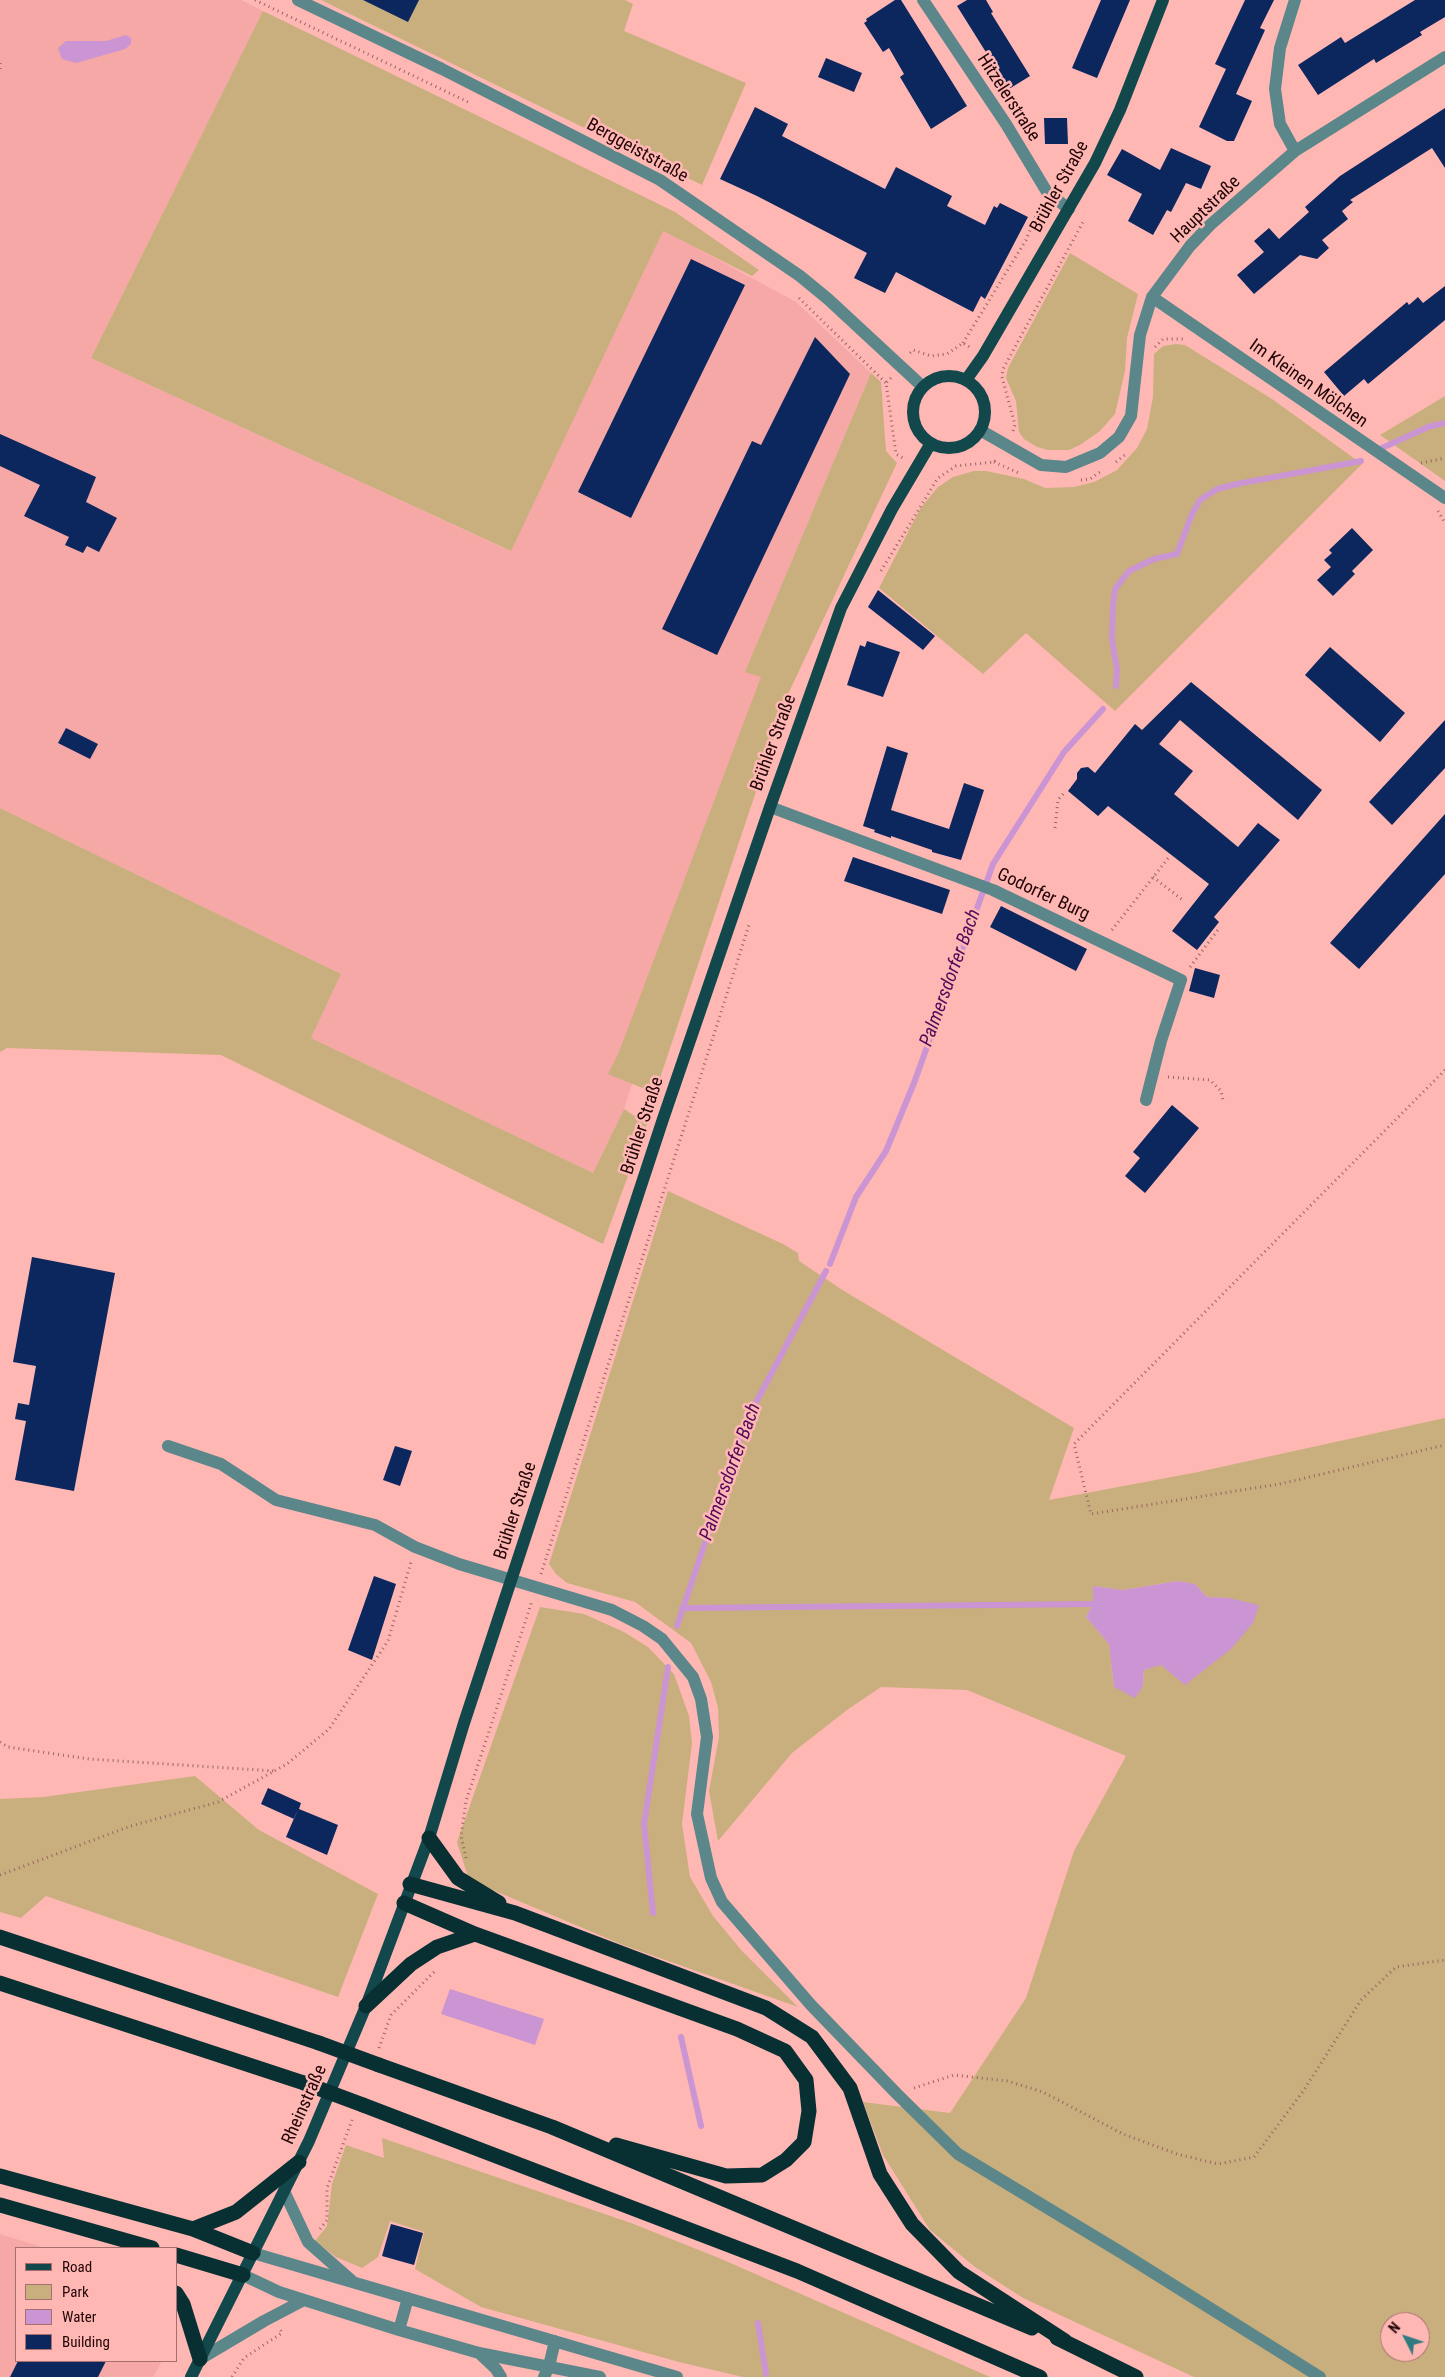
<!DOCTYPE html>
<html>
<head>
<meta charset="utf-8">
<style>
	body { margin:0 }
	#map { position:relative; width:1445px; height:2377px; overflow:hidden; background:#ffb7b4; font-family:"Roboto Condensed",sans-serif }
	canvas { display:block }
	.legend { position:absolute; left:15px; top:2247px; width:162px; height:115px; box-sizing:border-box; background:#ffb7b4; border:1px solid #a66f6e; margin:0; padding:6px 9px; list-style:none; font-size:15px; color:#210405 }
	.legend li { display:flex; align-items:center; gap:10px; height:25px }
	.legend b { width:25px; border:1px solid #a66f6e }
	.north { position:absolute; left:1380px; top:2312px; width:50px; height:50px; box-sizing:border-box; background:#ffb7b4; border:1px solid #a66f6e; border-radius:50%; rotate:311deg; font-size:14px; font-weight:700; line-height:20px; text-align:center; color:#210405 }
	.north::after { content:''; display:block; margin:auto; width:18px; height:22px; background:#317a80; clip-path:polygon(50% 0,100% 100%,50% 72%,0 100%) }
</style>
</head>
<body>
<div id="map">
<canvas width="1445" height="2377"></canvas>
<ul class="legend">
<li><b style="height:6px;background:#12474b"></b>Road</li>
<li><b style="height:14px;background:#c9af7e"></b>Park</li>
<li><b style="height:14px;background:#cb94d2"></b>Water</li>
<li><b style="height:14px;background:#0c265e"></b>Building</li>
</ul>
<div class="north">N</div>
</div>
<script>
const ctx = document.querySelector('canvas').getContext('2d');
ctx.lineJoin = 'round';
function fill(path, color) {
  ctx.fillStyle = color;
  ctx.fill(path, 'evenodd');
}
function toPath(rows) {
  const path = new Path2D();
  for (const r of rows) {
    if (r.length === 3) {
      path.moveTo(r[0] + r[2], r[1]);
      path.arc(r[0], r[1], r[2], 0, 2 * Math.PI);
      continue;
    }
    path.moveTo(r[0], r[1]);
    for (let i = 2; i < r.length; i += 2) path.lineTo(r[i], r[i + 1]);
  }
  return path;
}
function trace(path, color, width, dash) {
  ctx.strokeStyle = color;
  ctx.lineWidth = width;
  ctx.lineCap = dash ? 'butt' : 'round';
  ctx.setLineDash(dash || []);
  ctx.stroke(path);
}
function write(font, color, halo, rows, align = 'center') {
  ctx.font = font + ' "Roboto Condensed",sans-serif';
  ctx.lineWidth = 5;
  ctx.setLineDash([]);
  ctx.textBaseline = 'middle';
  ctx.strokeStyle = halo;
  ctx.fillStyle = color;
  for (const [text, x, y, turn = 0] of rows) {
    ctx.save();
    ctx.translate(x, y);
    ctx.rotate((+turn || 0) * Math.PI / 180);
    ctx.textAlign = isNaN(turn) ? turn : align;
    if (halo) ctx.strokeText(text, 0, 0);
    ctx.fillText(text, 0, 0);
    ctx.restore();
  }
}
fill(toPath([
	[0,0,241,0,263,11,91,358,510,551,663,230,796,302,871,373,746,671,761,677,624,1109,593,1173,311,1038,341,974,0,808],
	[0,2234,45,2248,16,2248,16,2361,162,2361,153,2377,0,2377]
]), '#f5a8a5');
fill(toPath([
	[321,0,625,0,633,4,624,31,746,83,702,185],
	[263,11,675,212,759,270,752,276,663,231,511,551,91,358],
	[1070,253,1138,294,1127,338,1125,371,1115,414,1100,431,1080,445,1069,450,1048,450,1037,447,1024,439,1019,432,1016,401,1006,378,1008,368],
	[1176,344,1185,345,1272,399,1362,464,1115,711,1026,633,983,674,879,588,920,509,938,487,953,477,974,471,986,471,1024,479,1045,488,1074,487,1094,482,1117,470,1137,448,1147,429,1153,397,1154,354,1163,346],
	[871,373,881,382,886,451,897,463,790,690,655,1093,608,1074,619,1052,761,677,745,672],
	[1445,396,1445,481,1380,435],
	[0,808,341,974,311,1038,593,1173,624,1109,647,1124,603,1244,221,1055,7,1048,0,1052],
	[668,1191,783,1244,798,1253,799,1261,844,1291,1074,1428,1049,1500,1198,1472,1445,1418,1445,2377,1194,2377,1023,2298,975,2267,930,2230,883,2155,863,2102,950,2113,1026,1998,1074,1851,1126,1756,967,1690,881,1687,847,1710,792,1753,718,1841,709,1791,719,1737,718,1708,711,1682,691,1643,635,1602,567,1583,556,1574,549,1564],
	[1178,1581,1195,1584,1207,1597,1229,1598,1184,1684,1161,1664,1144,1670,1143,1686,1114,1687,1109,1644,1086,1617,1093,1604,1093,1586,1123,1590],
	[1390,2322,1420,2322,1420,2352,1390,2352],
	[540,1607,584,1614,624,1632,648,1647,674,1674,689,1716,692,1743,682,1824,690,1877,713,1916,742,1951,798,2007,623,1945,469,1880,457,1842],
	[195,1776,259,1830,378,1894,338,1997,46,1896,21,1918,0,1912,0,1799,43,1797],
	[382,2138,631,2223,719,2258,990,2377,743,2377,679,2362,481,2307,415,2269,424,2232,390,2221,378,2257,362,2268,336,2257,315,2241,327,2226,332,2184,346,2145,384,2158]
]), '#c9af7e');
fill(toPath([
	[126,35,131,38,131,44,125,49,76,63,62,59,58,48,66,41,106,41],
	[1178,1581,1195,1584,1207,1597,1229,1598,1259,1605,1253,1623,1231,1649,1185,1685,1161,1665,1144,1670,1143,1686,1135,1698,1114,1687,1109,1644,1086,1617,1093,1604,1093,1586,1123,1590],
	[450,1989,544,2019,535,2045,441,2014]
]), '#cb94d2');
trace(toPath([
	[1382,448,1428,427,1445,423],
	[1116,686,1117,669,1112,640,1113,606,1115,589,1129,571,1154,559,1177,554,1192,514,1200,500,1217,489,1237,484,1361,461],
	[830,1264,856,1197,886,1151,914,1083,993,864,1064,752,1103,709],
	[682,1608,1093,1604],
	[677,1626,746,1421,826,1271],
	[653,1913,644,1824,668,1667],
	[681,2037,701,2126],
	[758,2323,766,2374]
]), '#cb94d2', 6);
fill(toPath([
	[363,0,419,0,408,22],
	[895,0,901,0,967,106,931,129,900,77,904,74,889,48,883,52,864,23,867,21,866,19],
	[967,0,986,0,993,12,991,13,1030,76,1009,89,957,6],
	[1101,0,1130,0,1097,78,1072,68],
	[1245,0,1274,0,1260,28,1265,30,1236,94,1252,101,1234,141,1227,141,1199,127,1226,69,1215,64],
	[1415,0,1445,0,1445,17,1420,32,1422,35,1376,63,1374,59,1318,95,1298,65,1341,37,1345,43],
	[826,58,862,73,854,92,818,77],
	[755,107,788,124,782,136,885,189,896,167,952,196,947,206,985,225,994,206,997,208,1000,203,1028,217,985,299,981,296,973,312,896,272,885,293,854,278,867,253,757,196,720,179],
	[1445,108,1445,168,1432,148,1350,200,1353,202,1342,211,1348,219,1322,240,1329,248,1317,259,1300,255,1254,294,1237,275,1264,252,1254,241,1269,228,1279,239,1309,212,1305,207,1340,176],
	[1044,118,1067,118,1068,144,1045,144],
	[1171,148,1211,166,1201,189,1186,183,1171,212,1167,210,1153,235,1128,221,1142,194,1107,175,1122,149,1160,170],
	[691,259,745,285,631,518,578,492],
	[1445,286,1445,320,1368,384,1364,379,1344,396,1324,372,1407,302,1409,305,1418,297,1423,303],
	[815,337,850,374,717,655,662,629,752,441,761,445],
	[0,434,96,477,86,502,117,518,99,552,87,546,83,553,65,545,69,537,24,516,40,485,0,466],
	[1352,528,1373,550,1352,571,1355,574,1333,596,1317,580,1331,567,1324,560,1332,553,1329,550],
	[878,590,935,636,923,650,868,607],
	[867,641,900,652,883,697,847,685,860,645,865,647],
	[1330,647,1405,713,1380,742,1305,675],
	[1191,682,1322,790,1298,820,1180,720,1159,744,1193,771,1174,794,1238,847,1258,823,1280,840,1214,917,1219,922,1197,950,1172,931,1209,884,1108,806,1098,816,1068,791,1077,779,1077,773,1081,768,1088,767,1095,773,1135,724,1142,730],
	[1445,720,1445,768,1392,825,1369,802],
	[66,728,98,744,90,759,58,743],
	[887,746,908,753,891,810,949,829,964,783,984,790,961,860,932,852,932,850,891,836,891,838,874,832,875,830,863,826],
	[1445,814,1445,874,1359,969,1330,943],
	[853,857,950,890,942,914,844,881],
	[1001,906,1087,949,1076,971,990,927],
	[1195,968,1220,975,1214,998,1189,991],
	[1172,1105,1199,1128,1145,1193,1125,1176,1140,1158,1133,1152],
	[32,1257,115,1273,74,1491,15,1480,26,1421,15,1419,18,1403,29,1405,36,1366,13,1362],
	[395,1446,412,1451,400,1486,383,1480],
	[374,1576,396,1584,372,1660,348,1650],
	[268,1788,301,1803,299,1809,338,1825,327,1855,286,1837,298,1809,294,1819,261,1804],
	[391,2224,423,2233,414,2265,382,2256],
	[18,2361,106,2361,98,2377,10,2377]
]), '#0c265e');
trace(toPath([
	[255,0,468,102],
	[0,63,0,71],
	[799,298,886,383],
	[963,343,1026,240,1040,206],
	[1155,347,1163,339,1185,339],
	[910,353,913,350,931,356,947,354,963,343,971,348],
	[891,378,886,383,896,454,903,458],
	[1013,431,1015,425,1002,377,1003,369,1083,222],
	[994,462,1021,474],
	[1116,462,1126,454],
	[1421,463,1445,458],
	[1081,480,1090,479,1100,472],
	[1438,511,1445,523],
	[881,571,938,478,956,466,994,462,997,458],
	[1055,828,1058,800,1064,793],
	[1153,877,1184,901],
	[1112,930,1169,857],
	[1190,967,1220,927],
	[1445,1070,1074,1444,1091,1514,1280,1484,1445,1445],
	[1168,1077,1210,1080,1221,1091,1223,1100],
	[541,1574,749,925],
	[0,1742,8,1747,89,1759,275,1771],
	[466,1858,461,1836,466,1801,532,1601],
	[0,1875,131,1826,218,1802,287,1764,329,1729,388,1641,411,1562],
	[379,2048,391,2015,436,1970],
	[914,2088,954,2075,1007,2081,1043,2092,1123,2134,1177,2154,1218,2164,1254,2157,1304,2090,1361,2000,1396,1967,1445,1960],
	[320,2229,327,2220,327,2188,352,2120],
	[232,2377,244,2358,282,2333,280,2329]
]), '#996563', 3, [1, 4]);
trace(toPath([
	[298,0,442,69,660,180,800,276,828,299,923,387],
	[923,0,1006,124,1047,192,1069,209],
	[1295,151,1280,124,1275,89,1280,48,1295,0],
	[1152,297,1445,498],
	[980,430,1041,465,1066,467,1100,453,1119,437,1131,416,1140,335,1152,297,1190,246,1210,225,1295,151,1445,57],
	[770,807,993,890,1181,980,1161,1041,1146,1100],
	[168,1446,221,1464,276,1500,375,1525,415,1547,459,1564,612,1610,643,1626,662,1639,693,1677,701,1699,707,1737,697,1814,711,1878,722,1902,811,2005,897,2094,958,2154,1122,2253,1320,2377],
	[284,2191,308,2242,352,2281],
	[253,2253,677,2377],
	[243,2275,279,2292,399,2330,479,2353,600,2377],
	[399,2330,408,2298],
	[479,2353,496,2369,501,2377],
	[200,2359,264,2321,304,2300],
	[544,2377,549,2366,555,2341]
]), '#5b878a', 12);
trace(toPath([
	[949,412,36],
	[966,380,983,356,1095,163,1120,110,1163,0],
	[191,2377,309,2141,366,2006,429,1838,464,1723,663,1119,770,807,841,608,892,509,931,443]
]), '#12474b', 12);
trace(toPath([
	[429,1838,458,1878,499,1903],
	[410,1884,515,1913,766,2008,812,2037,850,2088,880,2174,912,2224,959,2272,1065,2341],
	[404,1903,475,1934,737,2029,785,2051,806,2080,809,2111,804,2142,786,2160,762,2175,726,2176,616,2145],
	[0,1937,319,2043],
	[0,1983,304,2083],
	[366,2006,411,1964,437,1947,475,1934],
	[379,2065,552,2127,1032,2328],
	[363,2105,797,2271,1040,2377],
	[0,2176,193,2229,253,2253],
	[0,2205,152,2248],
	[193,2229,236,2212,299,2162],
	[176,2255,243,2275],
	[176,2293,183,2304,200,2359],
	[1057,2338,1136,2377]
]), '#083033', 15);
trace(toPath([
	[319,2043,379,2065],
	[304,2083,363,2105]
]), '#083033', 15);
write('18px', '#210405', '#ffb7b4', [
	["Hitzelerstraße",1008,98,57],
	["Berggeiststraße",637,151,29],
	["Brühler Straße",1060,187,-61],
	["Hauptstraße",1206,210,-44],
	["Im Kleinen Mölchen",1308,384,35],
	["Brühler Straße",774,743,-70],
	["Godorfer Burg",1043,895,25],
	["Brühler Straße",643,1126,-72],
	["Brühler Straße",516,1511,-72],
	["Rheinstraße",305,2105,-66]
]);
write('italic 19px', '#500b59', '#ffb7b4', [
	["Palmersdorfer Bach",951,978,-70],
	["Palmersdorfer Bach",731,1472,-70]
]);
</script>
</body>
</html>
